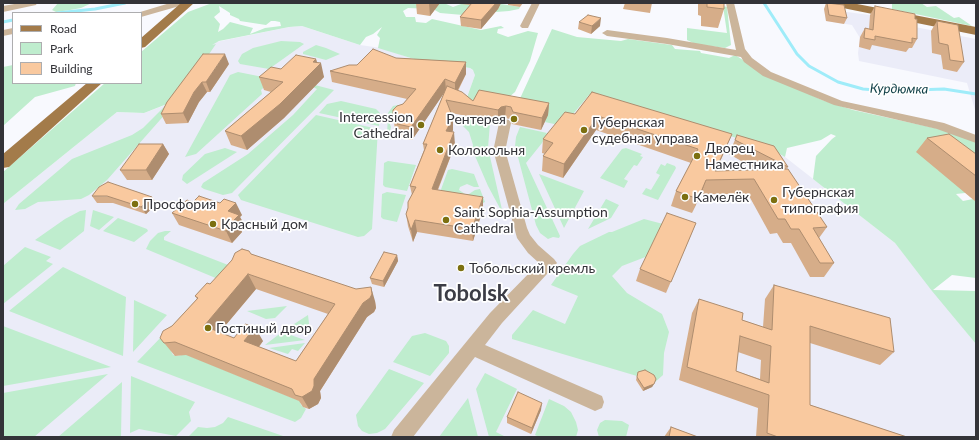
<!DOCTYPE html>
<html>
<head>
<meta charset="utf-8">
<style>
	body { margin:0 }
	#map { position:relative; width:979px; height:440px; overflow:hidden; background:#f8f9fe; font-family:Lato,sans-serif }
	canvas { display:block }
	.frame { position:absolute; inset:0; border:4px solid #333338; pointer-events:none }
	.legend { position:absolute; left:12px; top:12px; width:130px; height:72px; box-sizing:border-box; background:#fff; border:1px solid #adadaf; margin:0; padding:5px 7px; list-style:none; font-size:12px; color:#333338 }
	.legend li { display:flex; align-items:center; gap:8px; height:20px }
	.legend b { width:20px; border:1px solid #adadaf }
</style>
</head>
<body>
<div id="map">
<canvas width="979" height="440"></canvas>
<div class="frame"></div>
<ul class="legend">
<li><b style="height:5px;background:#a37b4a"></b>Road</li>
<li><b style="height:11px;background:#bfedce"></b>Park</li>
<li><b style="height:11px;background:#f9c99f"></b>Building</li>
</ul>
</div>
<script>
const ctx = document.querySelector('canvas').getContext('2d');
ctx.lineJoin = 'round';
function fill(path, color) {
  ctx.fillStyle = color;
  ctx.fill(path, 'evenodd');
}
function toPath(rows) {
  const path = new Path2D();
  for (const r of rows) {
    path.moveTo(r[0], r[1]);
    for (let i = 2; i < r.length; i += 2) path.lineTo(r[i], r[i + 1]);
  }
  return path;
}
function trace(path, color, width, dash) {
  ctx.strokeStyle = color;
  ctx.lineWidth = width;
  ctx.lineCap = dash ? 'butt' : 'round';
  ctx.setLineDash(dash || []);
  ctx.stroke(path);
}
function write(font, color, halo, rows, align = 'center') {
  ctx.font = font + ' Lato,sans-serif';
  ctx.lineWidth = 3.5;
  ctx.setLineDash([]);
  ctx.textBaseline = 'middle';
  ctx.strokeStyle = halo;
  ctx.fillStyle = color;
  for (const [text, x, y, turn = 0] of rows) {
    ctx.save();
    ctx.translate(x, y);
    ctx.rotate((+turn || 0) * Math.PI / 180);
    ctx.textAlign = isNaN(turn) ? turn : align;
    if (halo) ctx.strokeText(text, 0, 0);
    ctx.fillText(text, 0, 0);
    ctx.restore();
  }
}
fill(toPath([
	[824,9,870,15,910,22,910,26,976,39,976,113,967,83,859,61,858,53,860,38,852,25,826,21],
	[302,26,360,45,381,48,414,59,470,68,475,72,475,75,466,100,548,115,545,122,589,95,598,94,771,149,780,153,895,243,976,344,976,437,3,437,3,204,117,112,144,113,168,104,212,44,216,42,289,27]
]), '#ebecf8');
fill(toPath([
	[58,3,68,4,92,3,81,8,70,10,56,12,52,10],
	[212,3,409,3,415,4,444,3,453,7,461,4,501,4,520,7,519,9,509,11,496,12,494,10,463,15,440,13,433,9,408,8,403,11,406,17,415,17,416,22,426,23,432,19,481,30,501,26,504,28,498,29,497,33,508,37,528,31,538,33,530,61,515,92,508,98,475,101,466,100,475,75,473,70,470,68,414,59,378,48,380,38,377,35,382,27,373,34,366,37,360,45,302,26,289,27,219,41,212,45,216,44,175,103,107,180,89,195,81,199,38,202,25,209,15,210,19,204,72,159,132,135,143,128,167,104,144,113,117,112,3,204,3,172,105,83,141,83,141,52,188,12],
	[219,6,230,13,230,15,239,19,240,21,266,25,271,21,275,21,280,22,281,26,265,28,250,34,253,28,230,22,223,29,218,32,220,24,214,17,220,12],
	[892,3,921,3,927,7,936,6,954,18,959,17,972,26,892,9],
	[723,6,727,7,731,45,725,48,695,44,687,40,687,28,727,33],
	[552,29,577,37,621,41,628,39,672,45,675,49,700,51,701,53,729,58,735,55,769,76,822,100,853,110,939,129,976,142,976,178,965,193,956,194,963,201,973,199,976,202,976,278,952,275,933,290,976,291,976,344,932,291,895,243,813,179,816,156,832,139,836,136,831,134,821,140,787,148,785,157,771,149,598,94,589,95,563,126,545,122,547,115,517,105],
	[281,41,300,42,304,44,269,69,240,64,238,61,242,54,253,48],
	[316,45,326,48,340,54,326,60,303,54,303,52],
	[13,65,13,83,76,83,75,86,35,97,3,126,3,67],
	[238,72,273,79,261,90,262,94,196,154,185,157,230,75],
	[315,85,334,90,232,193,223,195,204,189,201,187,203,183,248,154,293,115,317,89,313,87],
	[341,101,376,109,380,113,379,126,319,113,327,104],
	[398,105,411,108,390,119,389,122,391,127,390,131,395,132,392,138,387,136,388,113,393,106],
	[316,115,378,129,372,229,364,236,358,237,241,200,238,195],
	[468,117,490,121,490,123,488,148,503,214,488,186,472,149,473,145,469,132,463,126,465,119],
	[520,127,547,133,542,143,526,163,560,236,559,238,553,237,548,239,540,233,536,225,515,146,516,137],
	[225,148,237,152,187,184,182,180,183,175,205,154],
	[626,148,642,154,640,156,643,157,637,166,634,165,624,179,628,181,624,188,600,178,622,149],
	[388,161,416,165,407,191,385,187,383,185,384,163],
	[667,163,675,166,676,168,658,200,642,194,646,188,651,190,660,175,656,173,661,164,665,166],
	[452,169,474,174,479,187,474,187,467,184,460,187,459,190,465,194,469,194,475,190,480,189,485,202,481,204,439,195,448,170],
	[539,174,584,191,564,228],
	[387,192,406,195,397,222,383,219,381,217,382,194],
	[606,199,619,205,611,218,588,229],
	[86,210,84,231,60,250,35,240,65,219,80,211],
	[93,210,114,217,99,230,90,226],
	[118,218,147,229,148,231,134,242,103,231],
	[644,219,663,224,648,256,622,266,612,276,627,293,662,314,669,332,664,353,663,375,654,383,639,374,637,376,512,339,512,335,533,310,565,324,578,296,551,285,573,254,580,246,609,232,612,232],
	[165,231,171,231,164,237,164,240,241,270,218,279,146,249,150,241,158,233],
	[25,247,51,257,46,261,53,264,3,304,3,266],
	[63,267,126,297,123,356,9,311],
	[134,300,167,315,133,352],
	[196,301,171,351,173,355,178,356,185,354,300,401,301,405,306,409,301,418,295,422,137,362],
	[287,306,275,318,266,319,247,311],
	[308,315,310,332,291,326],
	[3,326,111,367,3,386],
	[282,332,305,340,265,345],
	[425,333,446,341,449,346,449,353,430,376,393,362,412,336],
	[305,343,298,351,292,349,288,354,269,348],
	[389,369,424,383,385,429,377,433,369,434,362,431,358,426,356,415],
	[485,373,517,389,496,432,506,437,489,437,476,389],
	[108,374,34,437,3,437,3,393],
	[131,376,195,402,189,412,191,421,176,436,139,429,130,433],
	[122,382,121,437,58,437],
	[468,398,478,437,439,437],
	[549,399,564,406,571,412,576,422,578,430,576,437,539,437,535,435],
	[228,417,286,437,188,437,198,427,207,428,215,427,223,423],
	[605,420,622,421,629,425,626,437,599,437,597,430,600,423]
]), '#bfedce');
trace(toPath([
	[764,3,797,54,809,66,838,82,863,89,887,91,944,89,976,94],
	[57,13,95,9,125,3],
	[3,22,13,20]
]), '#9fecf9', 3);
fill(toPath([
	[20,3,37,3,36,5,3,12,3,6,20,3],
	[170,3,184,3,183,5,141,17,141,13,137,13,170,3],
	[532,3,540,3,528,28,522,28,520,26,532,3],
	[726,3,734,3,745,49,752,58,771,72,842,101,944,123,976,135,976,143,937,129,834,105,763,76,744,62,741,57,667,44,607,36,602,33,607,30,667,38,736,50,726,3],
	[13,28,13,34,3,36,3,30,13,28],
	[505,119,509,120,511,123,506,147,507,157,527,228,530,235,538,245,554,259,557,263,502,323,485,345,602,396,604,402,602,408,595,411,475,357,413,437,391,437,394,430,490,313,539,263,528,253,517,238,495,157,494,147,499,123,501,120,505,119]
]), '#cbb59b');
fill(toPath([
	[181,3,194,3,145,47,141,48,141,38,181,3],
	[827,3,852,3,976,27,976,35,833,6,827,3],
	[87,83,102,83,9,167,3,168,3,154,87,83]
]), '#a37b4a');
fill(toPath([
	[416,3,440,3,430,16,417,14],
	[452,3,501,3,498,9,481,29,461,26,460,17,470,5],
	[508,3,523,3,520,7,508,5],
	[625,3,652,3,650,13,623,9],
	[698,3,724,3,724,9,718,28,701,26,701,16,698,15],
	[826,3,847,18,844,24,826,21,824,9],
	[875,6,915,19,917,39,912,48,909,48,906,52,872,45,870,50,859,47,860,37,865,28,869,29,870,15],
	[937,21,964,62,957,72,943,69,941,55,932,53,931,31],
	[579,22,600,26,591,34,578,29],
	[396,58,466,62,466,74,458,91,473,101,549,103,548,115,541,130,512,124,510,119,505,118,501,119,498,122,451,113,453,118,453,130,452,132,455,145,438,190,483,209,473,241,417,232,413,242,408,226,406,214,408,208,412,195,410,186,424,150,423,144,444,93,412,140,399,137,398,130,395,129,393,117,407,99,332,82,330,71],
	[316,59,317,63,324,77,284,118,247,150,231,145,225,131,271,92,264,90,259,77,281,69],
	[229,64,210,92,207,92,199,102,188,123,166,124,161,114,167,102],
	[592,92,726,148,716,171,757,170,729,154,737,135,788,167,786,169,827,227,819,238,834,263,824,277,810,277,791,243,783,243,777,233,770,234,748,194,701,194,692,213,671,206,676,191,691,163,596,130,563,178,542,171,543,156,545,154,542,153,543,139,575,114],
	[927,138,976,154,976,202,916,152],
	[163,144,169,154,152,180,127,180,120,170],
	[92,196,152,197,157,204,146,214,113,203,97,203],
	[193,202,242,215,240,217,245,226,241,230,242,232,232,243,179,225,172,213],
	[696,223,666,293,636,281,640,269],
	[251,254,375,301,376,308,374,312,367,317,320,391,321,398,318,404,309,409,303,407,299,401,186,355,175,356,160,338,172,326,197,299,195,296,210,284],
	[256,289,328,314,296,361,259,347,263,341,234,338,220,332],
	[397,255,398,261,384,287,372,284,370,278],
	[774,285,894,352,880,365,810,343,810,405,907,437,756,437,758,408,679,380,692,313,699,299,742,320,763,327,765,299],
	[738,352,761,360,760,379,736,371],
	[638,372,654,384,652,387,643,391,636,380],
	[541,410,531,434,507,423,507,417],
	[671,427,698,437,664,437]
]), '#d6ad89');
fill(toPath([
	[429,3,440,3,430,16],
	[496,3,501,3,498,9,481,29,481,20],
	[601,18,600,26,591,34,592,26],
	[225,54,229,64,210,92,206,82],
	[316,59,318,66,321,63,324,77,284,118,247,150,241,136],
	[466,62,466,74,455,95,455,83],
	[445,79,446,90,412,140,411,127],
	[202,82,207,92,199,102,188,123,183,113,194,92],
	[549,103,548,115,541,130,542,118],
	[506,106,505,118,501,119,498,122,498,110,501,107],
	[598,116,596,130,563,178,564,164],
	[453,118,453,130,447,144,446,131],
	[454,132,455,145,433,201,432,189],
	[732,134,726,148,711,180,715,171],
	[163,144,169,154,152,180,146,170],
	[706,180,701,194,692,213,698,199],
	[152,197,157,204,146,214,141,207],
	[483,197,483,209,473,241,472,229],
	[236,203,242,215,240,217,245,226,241,230,242,232,232,243,226,231,228,211],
	[415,220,417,232,413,242,411,230],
	[397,255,398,261,384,287,383,281],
	[248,274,256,289,214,339,204,326],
	[371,287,375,301,376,308,374,312,367,317,320,391,321,398,318,404,309,409,302,397,363,303],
	[255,327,263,341,253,354,244,341],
	[654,384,652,387,643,391,644,388],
	[542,403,541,410,531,434,532,428]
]), '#ae8d6f');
const building = toPath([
	[472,3,496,3,481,20,460,17,472,3],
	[707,3,724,3,724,9,707,7,707,3],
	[827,3,844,5,847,18,829,15,827,3],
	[875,6,915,14,915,19,917,19,917,39,912,38,912,43,875,36,875,40,864,38,865,28,873,30,875,6],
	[588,15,601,18,592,26,579,22,588,15],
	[937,21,958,25,964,62,950,60,948,45,939,43,937,21],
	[373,49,396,58,466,62,455,83,445,79,411,127,397,124,401,119,393,117,393,110,397,106,403,104,416,89,330,71,349,65,357,65,373,49],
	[203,54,225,54,206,82,202,82,194,92,183,113,161,114,167,102,203,54],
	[296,55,316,59,313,62,321,63,280,104,241,136,225,131,283,82,259,77,271,67,281,69,296,55],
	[447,86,462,92,473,101,479,90,549,103,542,118,513,112,511,107,506,106,501,107,498,110,446,100,453,118,446,131,454,132,432,189,483,197,472,229,415,220,411,230,406,214,408,208,408,202,416,187,410,186,427,144,423,144,447,86],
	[592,92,732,134,715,171,788,169,827,227,813,228,834,263,820,263,799,229,791,229,785,219,778,219,754,179,706,180,698,199,676,191,698,149,598,116,564,164,543,156,553,143,543,139,565,112,575,114,592,92],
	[949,134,976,154,976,176,927,138,949,134],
	[737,135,774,146,788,167,735,140,737,135],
	[139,144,163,144,146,170,120,170,139,144],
	[108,182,152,197,141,207,107,196,92,196,99,187,108,182],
	[199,196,220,203,224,199,236,203,228,211,239,215,234,220,237,221,226,231,172,213,187,200,193,202,199,196],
	[667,213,696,223,671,282,640,269,667,213],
	[242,249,249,251,251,254,356,289,371,287,372,294,370,298,363,303,314,379,314,386,312,391,302,397,295,395,292,389,175,342,164,343,160,338,163,331,172,326,198,298,195,296,207,283,210,284,232,260,235,253,242,249],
	[248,274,335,304,296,361,244,341,255,327,245,324,234,338,204,326,248,274],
	[384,252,397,255,383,281,370,278,384,252],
	[774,285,890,318,894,352,810,326,810,405,907,437,778,437,767,433,769,395,687,367,699,299,743,313,742,320,772,330,774,285],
	[740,336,771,346,769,383,736,371,740,336],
	[645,370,654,375,656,379,654,384,644,388,637,377,638,372,645,370],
	[518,392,542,403,532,428,507,417,518,392],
	[671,427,698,437,669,437,671,427]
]);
fill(building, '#f9c99f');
trace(building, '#ae8d6f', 1);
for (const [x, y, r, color] of [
	[514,119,4,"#7c7010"],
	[421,125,4,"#7c7010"],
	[584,130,4,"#7c7010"],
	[440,150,4,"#7c7010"],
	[697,156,4,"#7c7010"],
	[685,197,4,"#7c7010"],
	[774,200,4,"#7c7010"],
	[135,204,4,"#7c7010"],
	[446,220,4,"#7c7010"],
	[213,224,4,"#7c7010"],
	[461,268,4,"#7c7010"],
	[208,328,4,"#7c7010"]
]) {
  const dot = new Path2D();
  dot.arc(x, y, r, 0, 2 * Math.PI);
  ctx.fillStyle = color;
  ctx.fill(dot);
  trace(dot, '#fff', 1.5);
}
write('italic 13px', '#114048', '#fff', [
	["Курдюмка",899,89,1]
]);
write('14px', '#333338', '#fff', [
	["Intercession",413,117,"right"],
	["Cathedral",413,133,"right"],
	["Рентерея",506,119,"right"],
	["Губернская",592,122],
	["судебная управа",592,138],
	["Дворец",705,148],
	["Наместника",705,164],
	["Колокольня",448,150],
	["Губернская",782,192],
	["типография",782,208],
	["Камелёк",693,197],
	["Просфория",143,204],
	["Saint Sophia-Assumption",454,212],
	["Cathedral",454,228],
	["Красный дом",221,224],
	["Тобольский кремль",469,268],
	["Гостиный двор",216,328]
], 'left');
write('bold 22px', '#3b3c45', '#fff', [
	["Tobolsk",471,294]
]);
</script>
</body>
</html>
